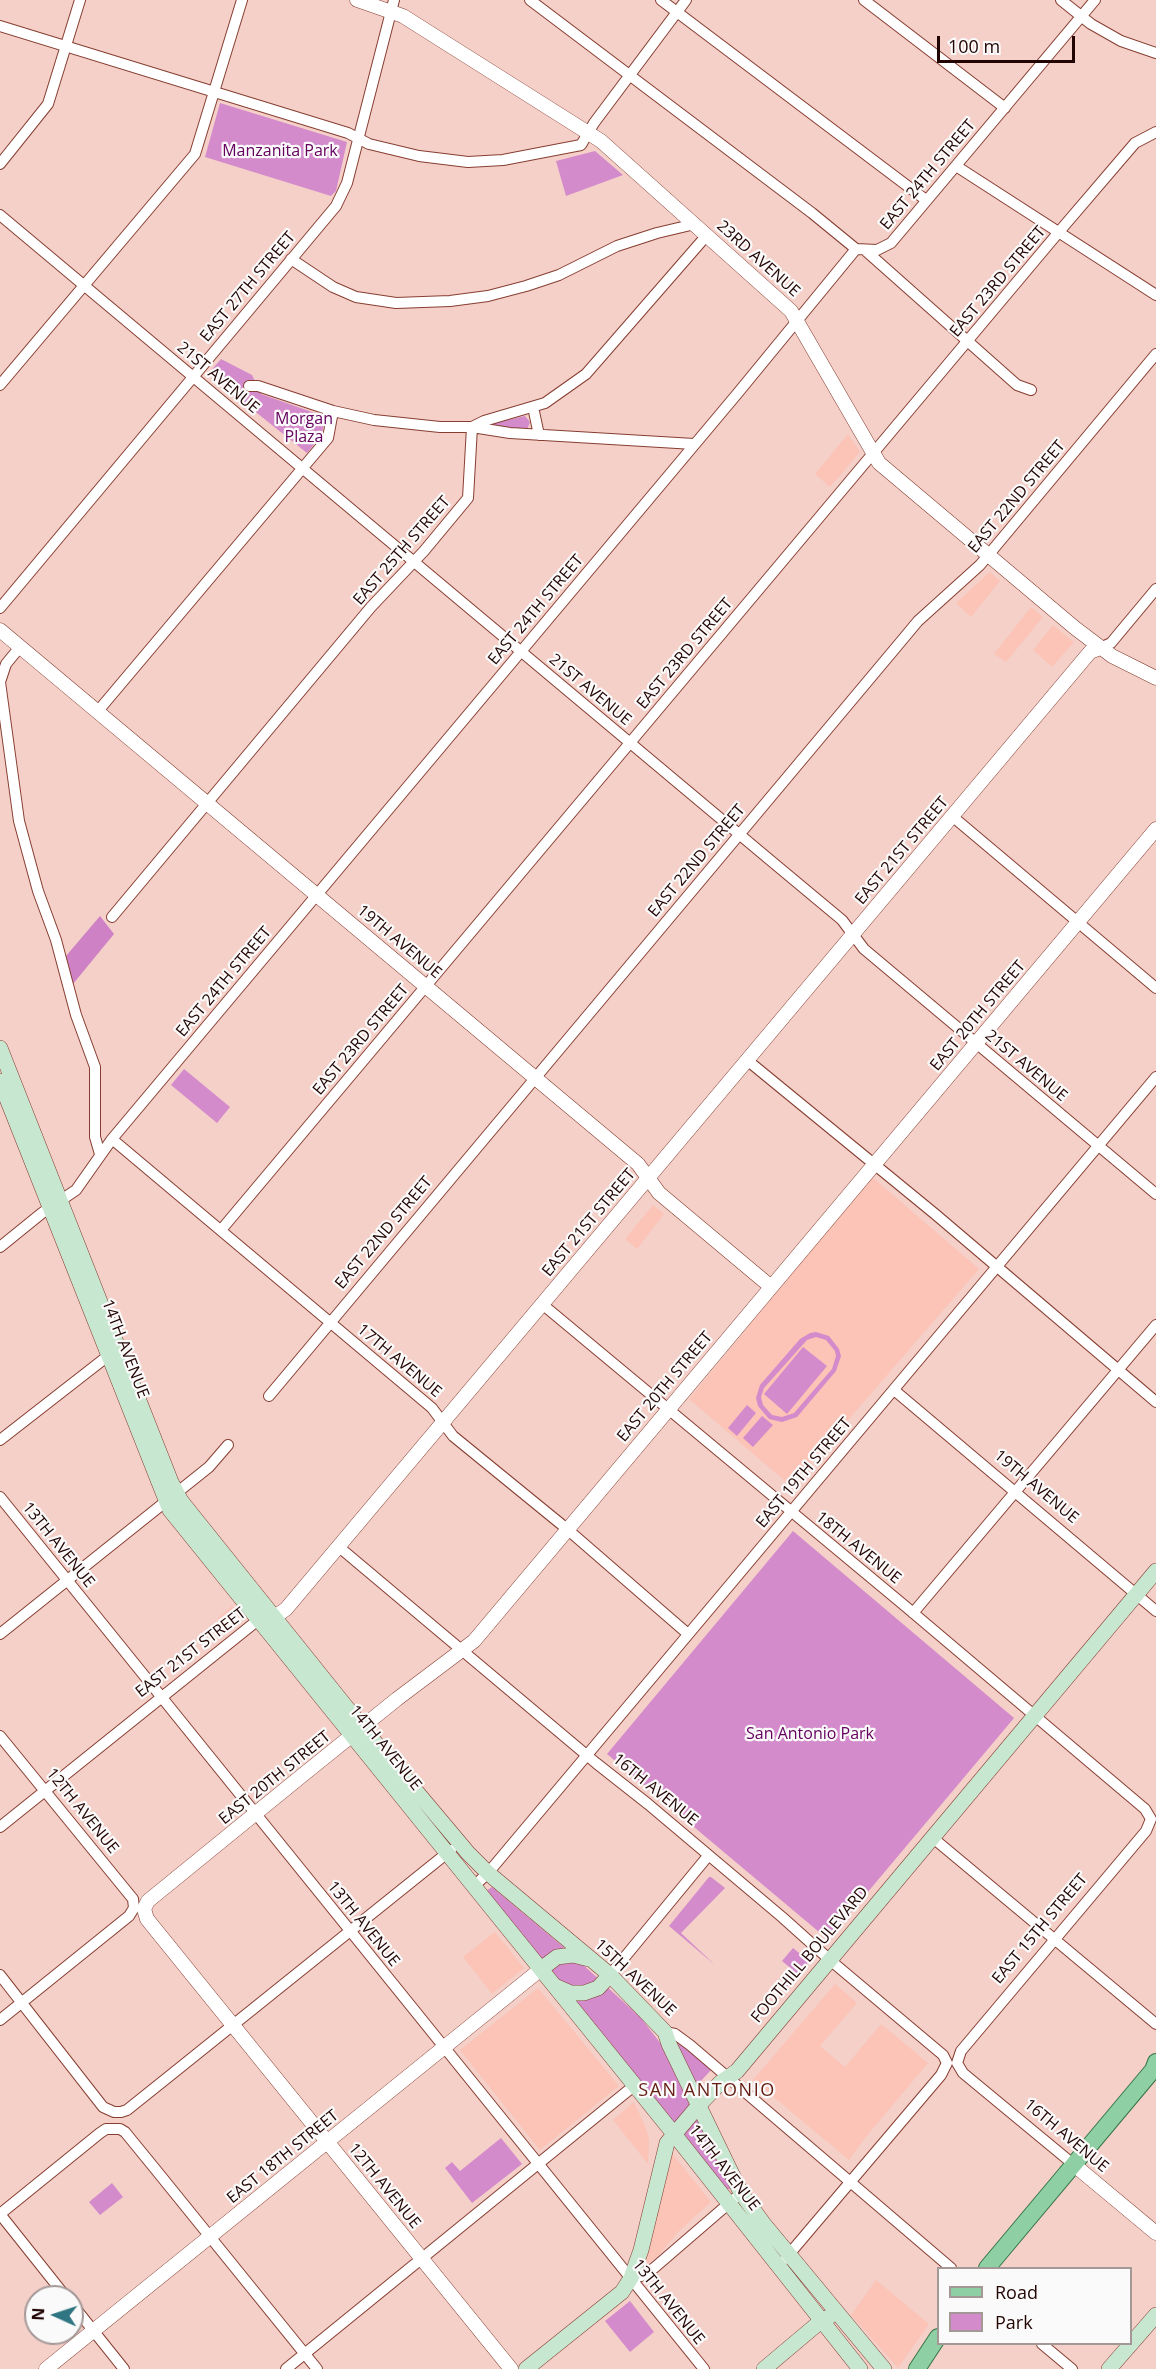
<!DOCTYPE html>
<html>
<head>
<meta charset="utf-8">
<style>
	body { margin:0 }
	#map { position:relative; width:1156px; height:2369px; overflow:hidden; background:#f4d0c9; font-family:"Open Sans",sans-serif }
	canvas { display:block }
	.legend { position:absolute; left:937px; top:2267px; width:195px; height:78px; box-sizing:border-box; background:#fafafa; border:2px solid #a49897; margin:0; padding:8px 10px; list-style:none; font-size:18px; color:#220503 }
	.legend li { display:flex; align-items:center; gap:12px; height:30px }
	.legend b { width:30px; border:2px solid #a49897 }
	.north { position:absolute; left:24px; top:2285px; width:60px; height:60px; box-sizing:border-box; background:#fafafa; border:2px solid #a49897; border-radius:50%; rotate:273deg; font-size:16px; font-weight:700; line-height:24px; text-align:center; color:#220503 }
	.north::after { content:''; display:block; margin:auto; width:21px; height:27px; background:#2f7682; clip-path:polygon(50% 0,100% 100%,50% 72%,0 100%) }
	.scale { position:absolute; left:937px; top:36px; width:138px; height:27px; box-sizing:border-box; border:3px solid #220503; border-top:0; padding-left:8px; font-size:18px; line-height:21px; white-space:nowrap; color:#220503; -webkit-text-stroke:4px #fafafa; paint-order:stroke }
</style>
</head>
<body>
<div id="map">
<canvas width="1156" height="2369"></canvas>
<ul class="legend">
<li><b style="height:8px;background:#8ed0a4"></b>Road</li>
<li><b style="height:16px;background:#d48bcb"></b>Park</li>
</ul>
<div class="north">N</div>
<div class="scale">100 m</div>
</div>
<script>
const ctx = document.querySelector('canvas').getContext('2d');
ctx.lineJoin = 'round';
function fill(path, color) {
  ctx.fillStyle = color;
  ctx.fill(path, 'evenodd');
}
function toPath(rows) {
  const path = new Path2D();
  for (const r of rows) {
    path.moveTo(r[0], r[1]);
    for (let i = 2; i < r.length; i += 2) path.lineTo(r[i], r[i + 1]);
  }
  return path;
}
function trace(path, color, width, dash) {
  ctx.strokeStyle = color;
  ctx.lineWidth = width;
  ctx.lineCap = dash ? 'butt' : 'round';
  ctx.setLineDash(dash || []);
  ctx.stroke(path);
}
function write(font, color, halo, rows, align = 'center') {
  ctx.font = font + ' "Open Sans",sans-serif';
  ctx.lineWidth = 4.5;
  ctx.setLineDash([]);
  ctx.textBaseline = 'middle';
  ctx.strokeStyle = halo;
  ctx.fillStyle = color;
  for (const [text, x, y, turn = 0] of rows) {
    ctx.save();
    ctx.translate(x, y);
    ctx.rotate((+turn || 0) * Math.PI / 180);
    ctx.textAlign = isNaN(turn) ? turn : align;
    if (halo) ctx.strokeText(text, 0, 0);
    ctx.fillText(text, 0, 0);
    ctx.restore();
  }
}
fill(toPath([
	[848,434,860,452,830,487,815,474],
	[990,572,1000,581,971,617,956,603],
	[1031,607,1043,617,1006,662,994,654],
	[1053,625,1074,642,1052,667,1033,650],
	[872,1177,979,1269,791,1486,689,1399],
	[653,1205,664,1214,637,1249,625,1239],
	[232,1606,241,1617,227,1629,218,1618],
	[495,1932,524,1968,492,1994,463,1957],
	[835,1984,857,2003,820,2046,845,2067,881,2024,928,2063,865,2138,849,2160,753,2080],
	[538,1988,619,2086,540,2150,460,2050],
	[634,2102,646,2128,649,2140,648,2164,613,2120],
	[672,2153,711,2202,679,2231,658,2256,647,2264,645,2262],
	[876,2280,929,2324,898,2368,851,2315]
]), '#fcc3b7');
fill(toPath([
	[220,103,347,142,336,191,331,196,205,157],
	[595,151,623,175,566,196,556,161],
	[221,359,252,375,261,394,326,417,321,436,307,453,208,374],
	[525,416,530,422,527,430,486,425],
	[184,1069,230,1107,217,1123,171,1085],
	[816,1332,829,1336,839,1349,841,1356,836,1371,797,1417,782,1422,769,1419,758,1406,756,1398,760,1385,800,1339,810,1333],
	[816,1337,826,1340,835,1351,836,1356,832,1369,794,1413,782,1417,772,1415,763,1405,761,1397,764,1388,807,1340],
	[803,1347,827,1366,787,1414,764,1394],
	[747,1405,756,1413,737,1436,728,1428],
	[762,1416,773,1425,753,1447,743,1438],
	[793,1531,1014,1718,830,1937,825,1937,607,1754],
	[709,1877,711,1877,725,1888,681,1933,715,1965,669,1926],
	[492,1887,567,1950,641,2018,671,2057,673,2039,712,2069,688,2095,731,2188,727,2190,486,1891],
	[793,1948,809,1961,788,1986,784,1988,783,1984,793,1970,782,1961],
	[501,2138,522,2164,472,2203,445,2168,452,2162,460,2171],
	[112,2183,123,2197,100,2215,89,2202],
	[630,2301,654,2332,630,2352,605,2321]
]), '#d48bcb');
fill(toPath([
	[100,916,114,934,73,984,66,956]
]), '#ce82c5');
const minor = toPath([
	[530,0,812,213,856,249],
	[661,0,926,200],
	[864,0,1005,108],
	[1061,0,1091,24,1121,41,1156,53],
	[0,26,348,133,369,144,419,156,468,162,503,160,581,145,594,123,686,0],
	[0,164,48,104,80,0],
	[956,166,1156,295],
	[0,215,770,860,842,920,864,949,1156,1194],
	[866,251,1017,385,1031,390],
	[291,259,333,287,356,297,396,303,450,301,488,296,526,286,559,275,617,246,657,233,695,224],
	[0,385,195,154,242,0],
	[249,386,258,386,333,411,374,420,440,427,472,427,510,433,694,444],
	[533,407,539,435],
	[472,427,484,421,545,403,586,374,707,235],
	[0,608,336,206,347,183,394,0],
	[20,647,6,664,0,682,19,821,38,891,56,940,76,1015,95,1067,95,1137,100,1154],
	[1100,648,1111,643,1156,589],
	[98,711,328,438,333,411],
	[952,816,1156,988],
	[112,917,371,607,424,551,468,498,472,427],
	[747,1060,935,1214,1156,1402],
	[112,1139,432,1408,453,1436,567,1529,688,1634],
	[221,1230,1058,233,1135,143,1156,132],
	[0,1247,42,1213,76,1190,112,1139,737,394,856,249,877,250,891,243,1095,0],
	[542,1304,905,1606,1145,1809,1151,1819,1146,1831,961,2051,957,2063,963,2073,1073,2164],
	[894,1390,1156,1611],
	[269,1396,903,639,918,621,980,565,1156,354],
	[0,1440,113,1352],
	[0,1497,704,2369],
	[339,1547,596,1763,648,1804,782,1917,830,1960,943,2055,947,2063,941,2075,785,2259],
	[913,1613,1156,1325],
	[0,1634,209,1467,228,1445],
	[0,1736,133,1899,134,1908,129,1916,0,2020],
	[0,1827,258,1620],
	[933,1838,1156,2024],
	[474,1886,488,1873,1156,1077],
	[0,1975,103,2107,114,2112,121,2112,127,2110,167,2078,451,1850],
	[610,1975,708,1856],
	[665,2032,675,2034,690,2045,951,2268],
	[0,2214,100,2133,106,2129,120,2129,125,2132,156,2170,317,2369],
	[0,2214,66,2297],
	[631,2278,641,2276,654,2268,741,2193],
	[72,2304,124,2369],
	[1042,2344,1072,2369],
	[286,2369,635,2085]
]);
const tertiary = toPath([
	[357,0,403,16,601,141,791,311,879,463,1075,628,1112,656,1156,678],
	[0,630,638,1164,659,1193,770,1286],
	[263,1618,279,1614,286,1609,1090,652,1100,648],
	[1073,2164,1156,2233],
	[46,2369,541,1969],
	[511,2369,147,1919,144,1909,148,1901,299,1778,397,1699,474,1641,1156,829]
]);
const secondary = toPath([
	[0,1048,171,1482,181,1501,363,1728,468,1853,488,1873,610,1975,665,2032,669,2044,741,2193,763,2223,884,2369],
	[0,1081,170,1510,674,2134,860,2369],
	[541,1969,557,1957,573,1955,589,1959],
	[555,1986,571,1993,584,1993,598,1988,610,1975],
	[526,2369,622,2292,631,2278,641,2250,667,2143,699,2105,720,2083,737,2071,1156,1571],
	[764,2369,821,2321,829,2317],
	[1109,2369,1156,2315]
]);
const primary = toPath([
	[987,2268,1153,2070,1156,2062],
	[917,2369,938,2337]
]);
trace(minor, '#873e31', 12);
trace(tertiary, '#873e31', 15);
trace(secondary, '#873e31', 16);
trace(primary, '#377444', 18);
trace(minor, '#fff', 10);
trace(tertiary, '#fff', 14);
trace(secondary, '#c7e7d1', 15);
trace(primary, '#8ed0a4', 16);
write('16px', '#64015e', '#fafafa', [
	["Manzanita Park",280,151],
	["Morgan",304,419],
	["Plaza",304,437],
	["San Antonio Park",810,1734]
]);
write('16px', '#220503', '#fafafa', [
	["EAST 24TH STREET",928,175,-50],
	["23RD AVENUE",758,259,42],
	["EAST 23RD STREET",998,282,-50],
	["EAST 27TH STREET",248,287,-50],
	["21ST AVENUE",218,378,40],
	["EAST 22ND STREET",1017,497,-50],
	["EAST 25TH STREET",402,551,-49],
	["EAST 24TH STREET",536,610,-50],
	["EAST 23RD STREET",685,654,-50],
	["21ST AVENUE",590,690,40],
	["EAST 21ST STREET",902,851,-50],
	["EAST 22ND STREET",697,861,-50],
	["19TH AVENUE",399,942,40],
	["EAST 24TH STREET",224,982,-50],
	["EAST 20TH STREET",978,1016,-50],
	["EAST 23RD STREET",361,1040,-50],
	["21ST AVENUE",1026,1066,40],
	["EAST 21ST STREET",589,1223,-50],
	["EAST 22ND STREET",384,1233,-50],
	["14TH AVENUE",125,1349,69],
	["17TH AVENUE",399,1361,40],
	["EAST 20TH STREET",665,1387,-50],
	["EAST 19TH STREET",804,1473,-50],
	["19TH AVENUE",1036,1487,40],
	["13TH AVENUE",58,1545,51],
	["18TH AVENUE",858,1548,39],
	["EAST 21ST STREET",191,1653,-38],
	["14TH AVENUE",385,1748,51],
	["EAST 20TH STREET",275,1778,-39],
	["16TH AVENUE",655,1790,39],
	["12TH AVENUE",82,1811,51],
	["13TH AVENUE",363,1924,51],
	["EAST 15TH STREET",1040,1929,-50],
	["FOOTHILL BOULEVARD",810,1955,-50],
	["15TH AVENUE",635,1978,43],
	["16TH AVENUE",1066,2136,40],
	["EAST 18TH STREET",283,2157,-39],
	["14TH AVENUE",724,2168,52],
	["12TH AVENUE",384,2186,51],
	["13TH AVENUE",668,2302,51]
]);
ctx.letterSpacing = '1.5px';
write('18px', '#641d13', '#fafafa', [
	["SAN ANTONIO",707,2091]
]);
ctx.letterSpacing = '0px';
</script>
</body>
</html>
